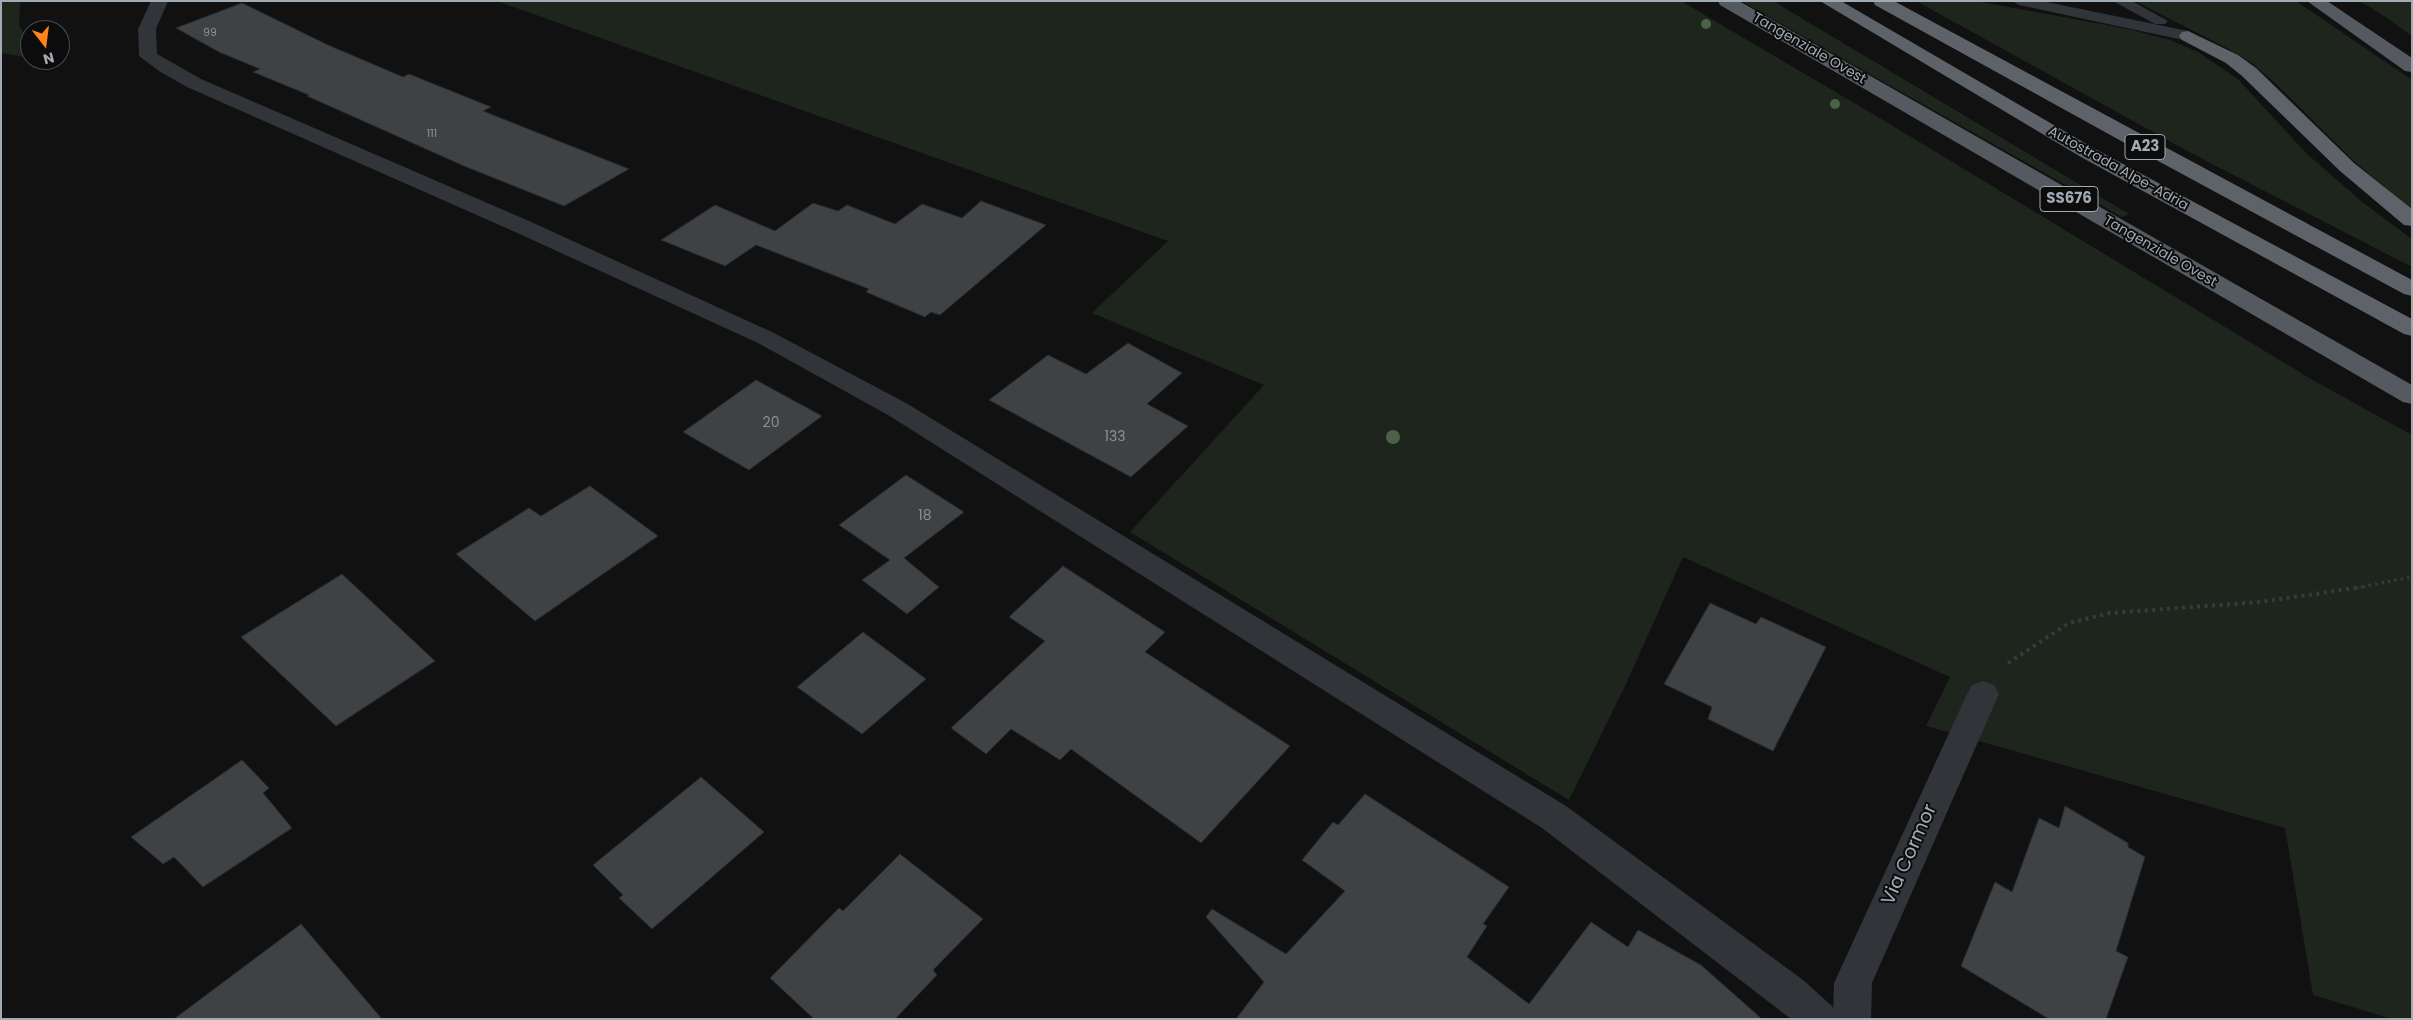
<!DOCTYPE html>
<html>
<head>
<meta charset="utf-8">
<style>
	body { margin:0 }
	#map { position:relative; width:2413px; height:1020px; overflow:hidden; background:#111112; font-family:Poppins,sans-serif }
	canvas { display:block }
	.frame { position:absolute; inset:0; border:2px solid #a0abb4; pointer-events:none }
	.north { position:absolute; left:20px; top:20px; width:50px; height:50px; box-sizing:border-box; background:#0c0c0d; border:1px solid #474c50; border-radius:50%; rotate:165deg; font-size:14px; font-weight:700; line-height:20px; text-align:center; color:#a0abb4 }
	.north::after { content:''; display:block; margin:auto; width:18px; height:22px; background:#ff841c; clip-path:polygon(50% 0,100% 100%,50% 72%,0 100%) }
</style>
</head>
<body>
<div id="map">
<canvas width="2413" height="1020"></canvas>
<div class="frame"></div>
<div class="north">N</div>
</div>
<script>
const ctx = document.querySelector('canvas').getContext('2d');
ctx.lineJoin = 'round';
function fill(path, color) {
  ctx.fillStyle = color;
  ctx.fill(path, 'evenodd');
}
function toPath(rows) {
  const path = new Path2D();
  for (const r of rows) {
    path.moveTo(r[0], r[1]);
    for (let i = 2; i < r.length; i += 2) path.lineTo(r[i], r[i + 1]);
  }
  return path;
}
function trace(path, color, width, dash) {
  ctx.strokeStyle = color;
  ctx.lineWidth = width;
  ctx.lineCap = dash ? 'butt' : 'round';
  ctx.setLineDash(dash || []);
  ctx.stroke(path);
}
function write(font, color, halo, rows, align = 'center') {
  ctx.font = font + ' Poppins,sans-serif';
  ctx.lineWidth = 4;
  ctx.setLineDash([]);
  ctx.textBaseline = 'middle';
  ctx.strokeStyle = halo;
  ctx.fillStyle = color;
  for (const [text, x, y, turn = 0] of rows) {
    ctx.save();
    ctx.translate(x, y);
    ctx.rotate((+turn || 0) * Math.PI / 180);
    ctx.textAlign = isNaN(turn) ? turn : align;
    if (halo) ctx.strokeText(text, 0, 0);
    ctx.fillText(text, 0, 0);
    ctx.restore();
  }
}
fill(toPath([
	[1,1,20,1,19,25,30,46,30,58,1,53],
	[497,1,1681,1,1883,120,2311,379,2412,435,2412,1019,2392,1019,2313,995,2285,828,1926,726,1950,677,1683,557,1626,684,1569,800,1130,532,1264,385,1092,313,1168,241],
	[1741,1,1773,1,2129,214,2122,217],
	[1916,1,1976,1,2128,29,2170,40,2198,52,2238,79,2306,153,2361,201,2412,239,2412,267,2191,153],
	[2135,1,2296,1,2412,80,2412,210,2355,162,2276,84,2252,63,2225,47],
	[2360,1,2412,1,2412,36,2387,18]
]), '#1d251d');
const building = toPath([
	[242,3,328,45,403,77,409,74,491,107,483,111,629,169,564,206,464,166,307,96,309,95,253,72,260,69,219,52,176,28,242,3],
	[981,201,1046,225,940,315,931,312,925,317,866,292,869,289,756,245,725,266,661,240,715,205,775,231,813,203,838,211,847,205,895,224,922,204,962,218,981,201],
	[1128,343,1182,373,1147,404,1188,426,1131,477,989,400,1048,355,1086,374,1128,343],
	[756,380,822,416,749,470,683,432,756,380],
	[906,475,964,512,904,558,939,587,907,614,862,580,890,560,839,525,906,475],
	[590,486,658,536,535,621,456,554,529,508,541,516,590,486],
	[1063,566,1165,632,1145,652,1290,746,1201,843,1071,749,1060,760,1011,729,986,754,951,728,1045,641,1009,617,1063,566],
	[342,574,435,661,336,726,241,637,342,574],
	[1710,603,1756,624,1761,617,1826,647,1773,751,1708,719,1712,707,1664,684,1710,603],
	[863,632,926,679,862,734,797,687,863,632],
	[242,760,269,788,263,793,292,828,203,887,174,857,163,864,131,837,242,760],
	[701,777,764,832,652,929,619,898,623,895,593,865,701,777],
	[1365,794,1509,887,1483,924,1487,926,1467,957,1529,1004,1591,922,1628,947,1638,930,1701,965,1762,1019,1236,1019,1264,982,1206,917,1212,909,1286,954,1345,891,1302,860,1333,822,1338,825,1365,794],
	[2065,806,2128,843,2128,847,2145,857,2116,951,2128,957,2106,1019,2049,1019,1961,966,1995,882,2012,892,2039,818,2059,828,2065,806],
	[900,854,983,919,933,970,937,975,895,1019,814,1019,770,978,839,908,843,911,900,854],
	[301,924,382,1019,174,1019,301,924]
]);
fill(building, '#3e4245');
trace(building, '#2a2b2e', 1);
trace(toPath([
	[2356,588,2412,577]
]), '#373b3f', 3, [2.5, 4]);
trace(toPath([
	[2008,663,2069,623,2110,613,2260,602,2362,587]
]), '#373b3f', 4, [3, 4.5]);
fill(toPath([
	[2012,1,2042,1,2188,31,2196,36,2188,41,2019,5,2012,1],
	[2113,1,2132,1,2168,21,2165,24,2155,24,2113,1]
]), '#313438');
fill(toPath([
	[1983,681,1994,685,1999,694,1872,983,1871,1019,1833,1019,1834,983,1840,970,1967,694,1972,685,1983,681]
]), '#313438');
fill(toPath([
	[151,1,168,1,156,29,157,54,201,79,529,221,774,333,906,403,1566,806,1803,980,1832,1006,1838,1019,1791,1019,1542,828,888,415,758,343,513,231,187,87,159,71,139,56,138,29,151,1]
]), '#313438');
fill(toPath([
	[1718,1,1739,1,2412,385,2412,404,2403,402,1720,5,1718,1],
	[2307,1,2327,1,2412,58,2412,72,2405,71,2307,1]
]), '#555a60');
fill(toPath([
	[1820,1,1841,1,2095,149,2412,319,2412,336,2404,334,2081,157,1820,1],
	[1873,1,1894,1,2412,280,2412,296,2404,294,2123,142,1875,5,1873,1],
	[2188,31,2238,55,2256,68,2354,163,2412,209,2412,226,2404,225,2340,171,2242,76,2226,63,2182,40,2179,36,2182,32,2188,31]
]), '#5d6369');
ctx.fillStyle = '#4c6148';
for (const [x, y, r] of [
	[1706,24,5],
	[1835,104,5],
	[1393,437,7]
]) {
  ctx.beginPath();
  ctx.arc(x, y, r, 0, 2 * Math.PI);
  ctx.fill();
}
write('11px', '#889198', null, [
	["99",210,33],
	["111",432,134]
]);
write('14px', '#a0abb4', '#0c0c0d', [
	["Tangenziale Ovest",1809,49,30],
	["Autostrada Alpe-Adria",2118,169,29],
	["Tangenziale Ovest",2160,252,30]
]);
write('14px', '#889198', null, [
	["20",771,423],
	["133",1115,437],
	["18",925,516]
]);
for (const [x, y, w] of [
	[2145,147,40],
	[2069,199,58]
]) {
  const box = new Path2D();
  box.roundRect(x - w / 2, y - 12.5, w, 25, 4);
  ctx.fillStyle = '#0c0c0d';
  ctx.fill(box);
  trace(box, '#a0abb4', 1);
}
write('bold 15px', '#a0abb4', null, [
	["A23",2145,147],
	["SS676",2069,199]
]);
write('19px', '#a0abb4', '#0c0c0d', [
	["Via Cormor",1910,855,-66]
]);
</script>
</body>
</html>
